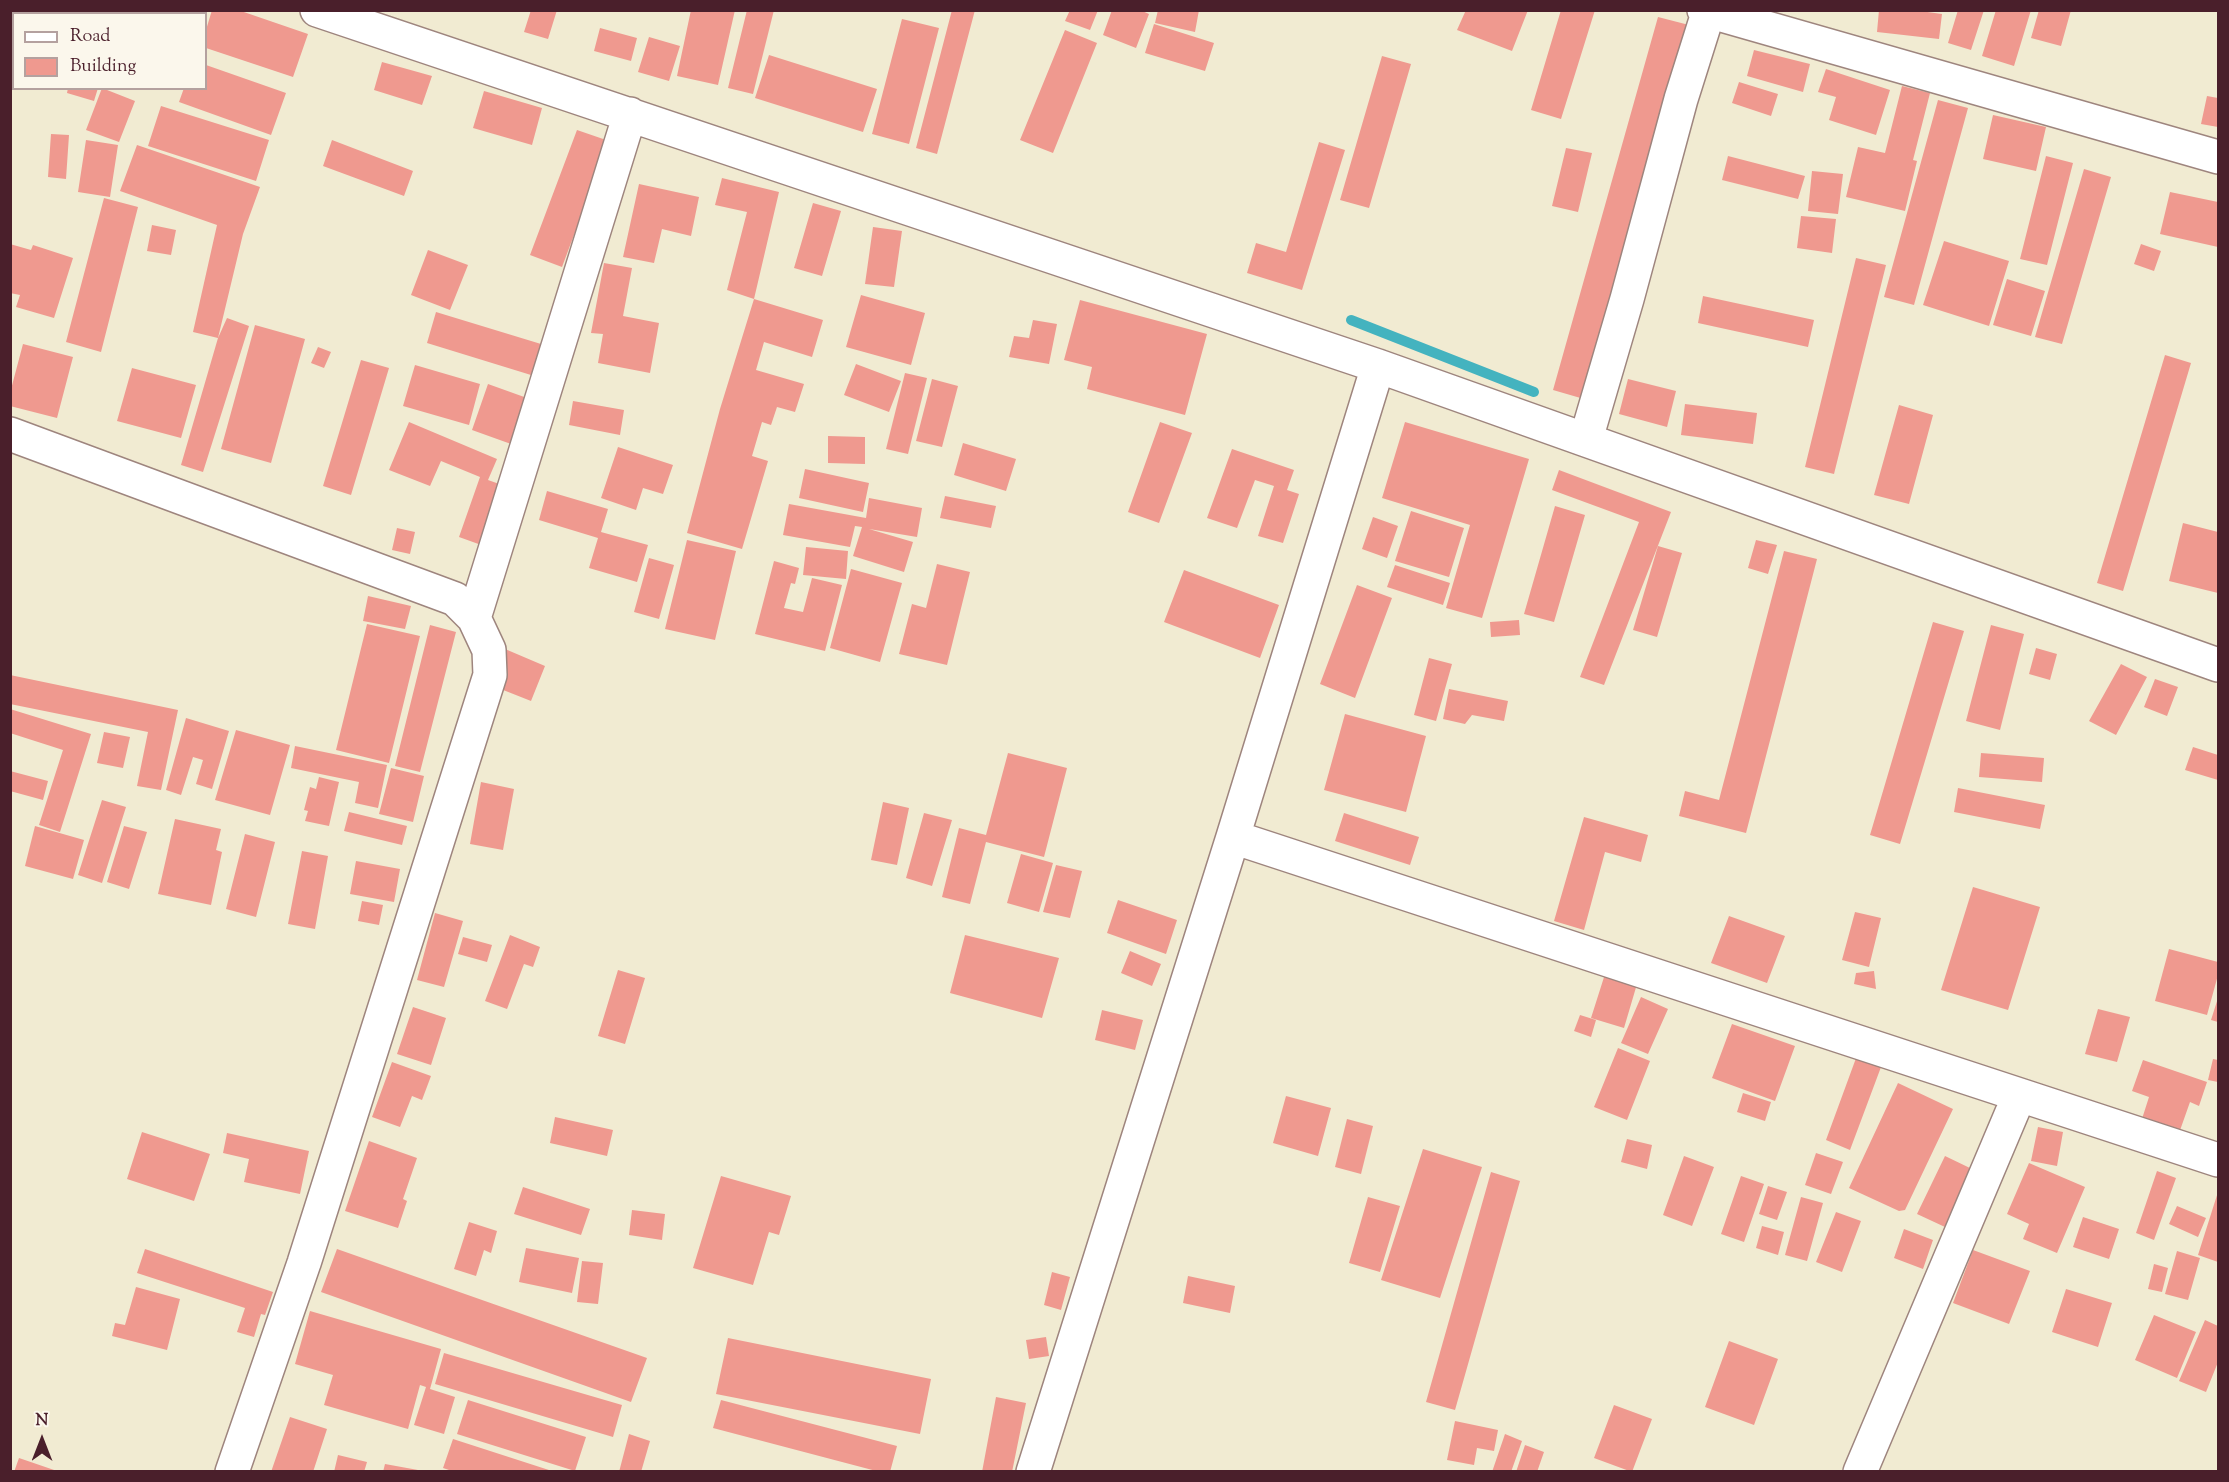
<!DOCTYPE html>
<html>
<head>
<meta charset="utf-8">
<style>
	body { margin:0 }
	#map { position:relative; width:2229px; height:1482px; overflow:hidden; background:#f1ebd2; font-family:"Sorts Mill Goudy",serif }
	canvas { display:block }
	.frame { position:absolute; inset:0; border:12px solid #4a1f2b; pointer-events:none }
	.legend { position:absolute; left:12px; top:12px; width:195px; height:78px; box-sizing:border-box; background:#fbf7ec; border:2px solid #b4a19f; margin:0; padding:8px 10px; list-style:none; font-size:18px; color:#4a1f2b }
	.legend li { display:flex; align-items:center; gap:12px; height:30px }
	.legend b { width:30px; border:2px solid #b4a19f }
	.north { position:absolute; left:12px; top:1410px; width:60px; height:60px; -webkit-text-stroke:4px #fbf7ec; paint-order:stroke; rotate:0deg; font-size:16px; font-weight:700; line-height:24px; text-align:center; color:#4a1f2b }
	.north::after { content:''; display:block; margin:auto; width:21px; height:27px; background:#4a1f2b; clip-path:polygon(50% 0,100% 100%,50% 72%,0 100%) }
</style>
</head>
<body>
<div id="map">
<canvas width="2229" height="1482"></canvas>
<div class="frame"></div>
<ul class="legend">
<li><b style="height:8px;background:#fff"></b>Road</li>
<li><b style="height:16px;background:#ef998f"></b>Building</li>
</ul>
<div class="north">N</div>
</div>
<script>
const ctx = document.querySelector('canvas').getContext('2d');
ctx.lineJoin = 'round';
function toPath(rows) {
  const path = new Path2D();
  for (const r of rows) {
    path.moveTo(r[0], r[1]);
    for (let i = 2; i < r.length; i += 2) path.lineTo(r[i], r[i + 1]);
  }
  return path;
}
function trace(path, color, width, dash) {
  ctx.strokeStyle = color;
  ctx.lineWidth = width;
  ctx.lineCap = dash ? 'butt' : 'round';
  ctx.setLineDash(dash || []);
  ctx.stroke(path);
}
function fill(path, color) {
  ctx.fillStyle = color;
  ctx.fill(path, 'evenodd');
}
trace(toPath([
	[1351,320,1534,392]
]), '#44b3bf', 10);
fill(toPath([
	[10,10,40,10,40,14,14,14,14,67,11,77],
	[163,10,205,10,204,14,162,14],
	[212,10,238,10,308,34,293,77,206,48,206,30],
	[531,10,557,10,548,39,524,32],
	[691,10,735,10,718,85,677,76],
	[747,10,774,10,753,94,728,88],
	[952,10,975,10,937,154,916,148],
	[1070,10,1098,10,1090,30,1065,21],
	[1112,10,1140,10,1149,14,1136,48,1103,35],
	[1158,10,1199,10,1195,32,1155,23],
	[1466,10,1528,10,1512,51,1457,30],
	[1561,10,1595,10,1561,119,1531,110],
	[1879,10,1913,10,1942,14,1939,39,1877,32],
	[1958,10,1984,10,1971,50,1948,43],
	[1996,10,2031,10,2014,66,1982,56],
	[2039,10,2071,10,2061,46,2031,38],
	[1658,17,1689,25,1584,399,1553,390],
	[902,19,939,28,909,144,872,134],
	[1154,24,1214,43,1205,71,1145,53],
	[600,28,637,38,631,61,594,51],
	[1065,30,1097,43,1053,153,1020,140],
	[649,37,680,46,669,81,638,72],
	[1754,50,1810,64,1803,92,1747,76],
	[769,55,877,89,863,132,755,98],
	[1382,56,1411,64,1369,208,1340,200],
	[382,62,432,76,422,105,374,90],
	[206,65,286,93,271,135,179,102,184,88,206,88],
	[1826,69,1890,90,1876,135,1829,120,1836,97,1818,92],
	[1739,82,1778,94,1771,116,1732,103],
	[1902,86,1930,93,1913,160,1917,161,1905,211,1846,197,1858,147,1885,153],
	[68,88,98,88,94,101,67,93],
	[102,88,135,101,119,142,86,130],
	[484,91,542,108,532,145,473,128],
	[2207,96,2218,98,2218,127,2201,124],
	[1938,100,1968,108,1914,305,1884,297],
	[161,106,269,140,256,181,148,146],
	[1993,115,2046,127,2036,171,1983,159],
	[577,130,609,141,562,267,530,255],
	[51,134,69,135,66,179,48,177],
	[86,140,118,145,110,197,78,192],
	[332,140,413,171,404,196,323,166],
	[1319,142,1345,150,1302,290,1247,273,1256,243,1286,252],
	[137,145,260,187,243,234,218,338,227,318,249,326,203,472,181,465,218,338,193,332,217,225,120,191],
	[1566,148,1592,153,1578,212,1552,206],
	[1728,156,1805,176,1798,199,1722,180],
	[2046,156,2073,163,2047,265,2020,259],
	[2084,169,2111,177,2062,344,2035,337],
	[1812,171,1843,174,1838,214,1808,211],
	[722,178,779,192,754,299,727,290,747,212,715,205],
	[639,184,699,197,691,236,662,229,654,263,623,257],
	[2170,192,2218,202,2218,247,2160,234],
	[104,198,138,207,101,352,66,342],
	[813,203,841,211,822,276,794,268],
	[1801,216,1836,219,1832,253,1797,248],
	[152,225,176,230,171,255,147,251],
	[873,227,902,231,894,287,865,284],
	[1944,241,2009,261,1989,326,1923,305],
	[10,244,31,250,33,245,73,258,54,318,16,307,20,295,10,293],
	[2141,244,2161,251,2154,271,2134,264],
	[428,250,468,265,450,310,411,295],
	[1856,258,1886,265,1834,474,1805,467],
	[604,263,632,268,623,316,659,323,650,373,598,363,603,334,591,333],
	[2007,279,2045,291,2031,336,1993,325],
	[861,295,925,313,911,365,846,347],
	[1703,296,1814,320,1808,347,1698,323],
	[754,299,823,320,812,357,764,342,756,370,804,384,795,412,777,407,771,425,762,422,752,456,768,461,742,549,687,533,720,409],
	[1080,300,1207,334,1185,415,1087,389,1092,367,1064,360],
	[436,312,541,344,531,375,427,343],
	[1033,320,1057,324,1049,364,1009,357,1014,336,1029,338],
	[255,325,305,339,271,463,221,449],
	[23,344,73,357,57,418,10,406,10,393],
	[318,347,331,352,324,368,311,363],
	[2165,355,2191,363,2123,591,2097,583],
	[361,360,389,368,351,495,323,486],
	[856,364,901,381,889,412,844,395],
	[415,365,480,384,469,425,403,406],
	[132,368,196,385,181,438,117,421],
	[905,373,927,378,908,454,886,449],
	[932,379,958,386,942,447,916,441],
	[1628,379,1676,391,1667,427,1619,414],
	[488,384,527,398,511,444,472,430],
	[573,401,624,410,620,435,569,425],
	[1685,404,1757,413,1753,444,1681,435],
	[1899,405,1933,415,1909,504,1874,495],
	[409,422,497,459,488,480,505,486,484,546,459,537,480,477,441,461,430,486,389,470],
	[1160,422,1192,433,1159,523,1128,512],
	[1405,422,1529,459,1482,618,1446,608,1470,525,1382,498],
	[828,436,865,437,865,464,828,463],
	[963,443,1016,459,1006,491,954,475],
	[618,447,673,465,663,494,643,488,636,510,601,498],
	[1232,449,1294,470,1287,490,1299,494,1283,543,1258,536,1274,486,1255,480,1237,528,1207,518],
	[805,469,869,483,863,512,799,498],
	[1559,470,1671,512,1604,685,1580,677,1639,522,1552,490],
	[547,491,608,509,601,532,648,545,637,582,589,568,598,538,539,520],
	[945,496,996,506,991,528,940,518],
	[869,498,922,508,917,537,869,529,913,542,904,572,853,556,862,527,855,526,850,547,783,535,789,504,866,518],
	[1555,506,1585,515,1554,622,1524,614],
	[1411,511,1464,528,1449,577,1395,561],
	[1373,517,1398,526,1387,558,1362,549],
	[2183,523,2218,532,2218,593,2169,581],
	[397,528,415,532,410,554,392,550],
	[687,540,736,551,715,640,665,629],
	[1756,540,1777,545,1768,574,1748,568],
	[1658,546,1682,553,1657,637,1633,630],
	[806,547,848,551,846,579,803,575],
	[1784,551,1817,559,1746,833,1679,816,1685,791,1719,800],
	[649,558,674,565,659,619,634,612],
	[774,561,799,568,795,584,791,583,784,608,803,612,812,578,842,585,825,651,755,634],
	[937,564,970,572,947,665,899,654,912,604,926,608],
	[1395,565,1450,583,1443,605,1387,587],
	[851,569,902,583,880,662,830,648],
	[1184,570,1279,605,1260,658,1164,622],
	[1357,585,1392,598,1355,698,1320,684],
	[368,596,411,606,405,629,363,621],
	[1519,620,1520,635,1491,637,1490,622],
	[1933,622,1964,631,1900,844,1870,835],
	[367,624,420,636,389,763,336,750],
	[430,625,456,632,420,772,395,766],
	[1991,625,2024,634,2000,730,1966,721],
	[498,646,545,666,531,701,483,682],
	[2036,648,2057,654,2050,680,2029,674],
	[1429,658,1452,664,1436,721,1414,715],
	[2121,664,2147,677,2116,735,2089,721],
	[10,675,178,710,161,790,137,786,148,732,10,704],
	[2155,679,2178,687,2167,716,2144,707],
	[1449,689,1508,701,1504,721,1472,715,1465,724,1443,719],
	[10,709,91,734,60,832,39,825,63,750,10,733],
	[1345,714,1426,736,1406,812,1324,790],
	[186,718,229,731,212,789,196,784,203,760,193,757,181,795,166,790],
	[236,730,290,745,270,815,215,800],
	[104,732,130,737,123,768,97,763],
	[295,746,387,765,378,808,355,803,359,782,291,768],
	[2193,747,2218,755,2218,780,2185,770],
	[1008,753,1067,768,1044,857,986,842,970,904,942,897,959,828,986,835],
	[1981,753,2044,758,2042,782,1979,777],
	[391,768,424,776,413,822,379,814],
	[10,771,48,781,43,800,10,791],
	[319,777,339,782,329,826,305,821,308,811,304,810,310,787,316,789],
	[481,782,514,789,503,850,470,844],
	[1958,788,2045,805,2040,829,1954,812],
	[102,800,126,807,102,883,78,875],
	[883,802,909,808,897,865,871,860],
	[349,812,407,826,402,845,344,831],
	[924,813,952,820,932,886,906,878],
	[1344,813,1419,837,1410,865,1335,841],
	[1584,817,1648,835,1641,862,1605,852,1584,930,1554,921],
	[175,819,221,829,216,850,222,852,211,905,158,894],
	[35,826,84,840,73,879,25,866],
	[124,826,147,832,129,889,107,882],
	[245,834,275,842,256,917,226,909],
	[302,851,328,856,315,929,288,924],
	[1021,854,1053,863,1039,912,1007,903],
	[356,861,400,869,394,902,350,894],
	[1056,865,1082,871,1070,918,1043,912],
	[1973,887,2040,907,2008,1010,1941,990],
	[1118,900,1177,920,1166,954,1107,933],
	[362,901,383,905,379,925,358,921],
	[1855,912,1881,918,1869,967,1842,960],
	[435,913,463,921,444,987,417,980],
	[1729,916,1785,936,1767,983,1711,963],
	[510,935,540,947,533,967,524,964,507,1009,485,1001],
	[965,935,1059,958,1042,1018,950,993],
	[463,937,492,945,487,962,458,954],
	[2169,949,2218,962,2218,975,2207,1015,2155,1001],
	[1130,951,1161,964,1152,986,1121,973],
	[618,970,645,978,625,1044,598,1036],
	[1874,971,1876,989,1854,984,1856,973],
	[1605,974,1637,984,1624,1028,1591,1018],
	[1641,997,1668,1009,1648,1054,1621,1043],
	[2218,998,2218,1022,2211,1020],
	[413,1007,446,1018,431,1065,397,1054],
	[2098,1009,2130,1017,2117,1062,2085,1054],
	[1102,1010,1143,1020,1135,1050,1095,1040],
	[1580,1015,1596,1020,1591,1037,1574,1031],
	[1732,1024,1795,1046,1775,1101,1712,1078],
	[1618,1048,1650,1061,1627,1120,1594,1107],
	[1859,1050,1884,1059,1850,1150,1826,1140],
	[2213,1059,2218,1060,2218,1082,2208,1080],
	[2143,1060,2207,1082,2199,1106,2190,1102,2178,1136,2141,1122,2149,1097,2132,1091],
	[392,1062,431,1076,422,1100,412,1096,400,1127,372,1117],
	[1898,1083,1953,1109,1905,1210,1899,1211,1849,1188],
	[1743,1093,1771,1102,1765,1121,1737,1112],
	[1286,1096,1331,1108,1318,1156,1273,1143],
	[555,1117,613,1130,607,1156,550,1143],
	[1347,1119,1373,1126,1361,1174,1335,1167],
	[2038,1127,2063,1132,2057,1166,2031,1161],
	[142,1132,210,1154,194,1201,127,1179],
	[227,1133,309,1151,300,1194,244,1182,249,1159,223,1153],
	[1627,1139,1652,1145,1647,1169,1621,1162],
	[369,1141,417,1158,403,1199,407,1201,398,1228,345,1211],
	[1423,1149,1482,1167,1440,1298,1381,1280],
	[1816,1153,1843,1162,1831,1194,1805,1185],
	[1684,1156,1714,1167,1692,1226,1663,1215],
	[1945,1156,1972,1169,1945,1227,1917,1214],
	[2029,1163,2085,1187,2057,1253,2023,1239,2029,1224,2007,1214],
	[2157,1171,2176,1178,2154,1240,2136,1233],
	[1491,1172,1520,1181,1455,1410,1426,1402],
	[721,1176,791,1196,779,1235,769,1232,753,1285,693,1268],
	[1741,1176,1764,1184,1744,1242,1721,1234],
	[1768,1186,1787,1192,1777,1220,1759,1214],
	[523,1187,590,1209,581,1235,514,1214],
	[2218,1192,2218,1262,2198,1255],
	[1368,1197,1400,1206,1380,1272,1349,1263],
	[1801,1197,1823,1203,1807,1261,1785,1255],
	[2177,1206,2206,1218,2198,1237,2169,1224],
	[632,1210,665,1214,662,1240,629,1235],
	[1836,1212,1861,1221,1842,1272,1816,1262],
	[2083,1217,2119,1229,2109,1259,2073,1247],
	[469,1222,497,1231,491,1253,484,1250,476,1276,454,1269],
	[1762,1226,1784,1232,1778,1255,1756,1248],
	[1904,1229,1933,1240,1923,1269,1894,1258],
	[526,1248,579,1258,572,1293,519,1282],
	[145,1249,273,1292,265,1315,261,1314,254,1337,237,1332,245,1308,137,1273],
	[337,1249,647,1358,631,1402,321,1292],
	[1973,1250,2030,1271,2009,1324,1953,1303],
	[2177,1251,2200,1258,2188,1300,2165,1294],
	[582,1261,603,1263,598,1304,577,1302],
	[2154,1264,2168,1268,2162,1292,2148,1289],
	[1052,1272,1070,1277,1061,1310,1044,1305],
	[1188,1276,1235,1286,1230,1313,1183,1303],
	[136,1287,180,1299,167,1350,112,1336,115,1323,125,1325],
	[2066,1289,2112,1303,2098,1347,2052,1332],
	[310,1311,441,1349,430,1389,455,1397,444,1434,414,1425,426,1387,420,1385,408,1429,324,1405,333,1375,295,1364],
	[2154,1315,2196,1332,2177,1378,2135,1360],
	[2205,1320,2218,1326,2218,1362,2206,1392,2179,1381],
	[1046,1337,1049,1356,1029,1359,1026,1340],
	[728,1338,931,1379,920,1434,716,1394],
	[1729,1341,1778,1359,1754,1425,1705,1407],
	[444,1353,622,1405,613,1437,435,1384],
	[996,1397,1026,1403,1012,1472,982,1472],
	[468,1400,586,1437,575,1471,457,1434],
	[721,1400,897,1446,890,1472,880,1472,713,1428],
	[1614,1405,1652,1419,1632,1472,1594,1458],
	[290,1417,327,1429,313,1472,271,1472],
	[1455,1421,1498,1430,1494,1451,1477,1448,1474,1465,1447,1460],
	[629,1434,650,1441,641,1472,619,1472],
	[1505,1434,1522,1441,1511,1472,1492,1472],
	[453,1439,552,1471,552,1472,455,1472,443,1468],
	[1525,1445,1544,1452,1537,1472,1516,1472],
	[338,1455,367,1462,364,1472,334,1472],
	[19,1458,57,1471,57,1472,14,1472],
	[385,1464,418,1470,418,1472,383,1472]
]), '#ef998f');
const minor = toPath([
	[317,10,1378,366,2218,665],
	[1704,10,2218,157],
	[10,434,455,599,474,618,489,650,490,675,304,1263,232,1472],
	[1586,439,1627,299,1681,99,1709,10],
	[474,618,630,114],
	[1233,837,2218,1160],
	[1033,1472,1233,837,1378,366],
	[1860,1472,2019,1096]
]);
trace(minor, '#9e857e', 36);
trace(minor, '#fff', 33);
</script>
</body>
</html>
